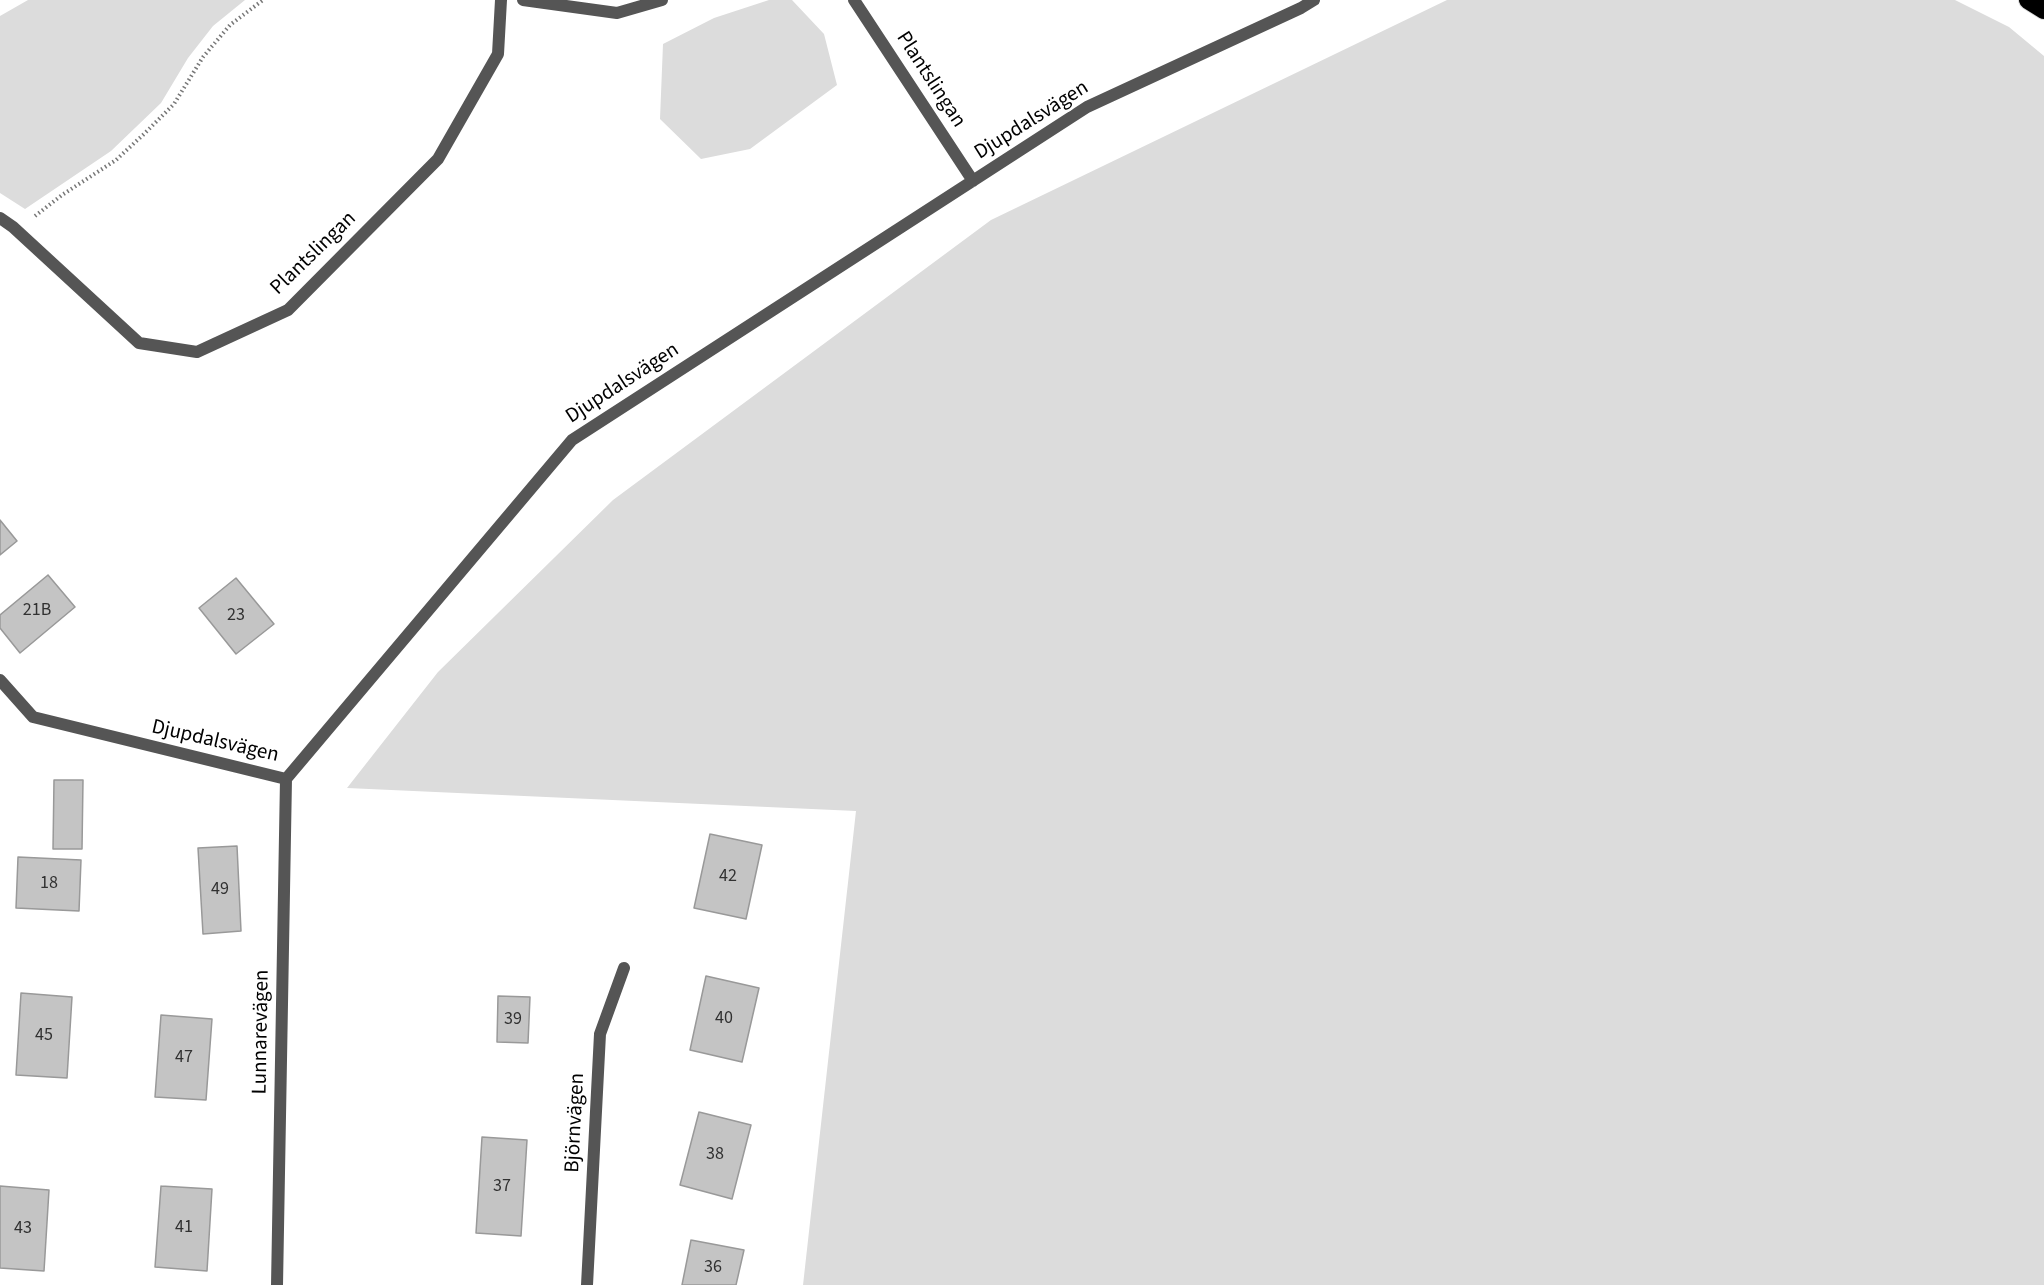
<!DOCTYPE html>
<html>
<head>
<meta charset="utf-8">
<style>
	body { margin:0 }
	canvas { display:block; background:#fff }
</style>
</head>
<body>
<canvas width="2044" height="1285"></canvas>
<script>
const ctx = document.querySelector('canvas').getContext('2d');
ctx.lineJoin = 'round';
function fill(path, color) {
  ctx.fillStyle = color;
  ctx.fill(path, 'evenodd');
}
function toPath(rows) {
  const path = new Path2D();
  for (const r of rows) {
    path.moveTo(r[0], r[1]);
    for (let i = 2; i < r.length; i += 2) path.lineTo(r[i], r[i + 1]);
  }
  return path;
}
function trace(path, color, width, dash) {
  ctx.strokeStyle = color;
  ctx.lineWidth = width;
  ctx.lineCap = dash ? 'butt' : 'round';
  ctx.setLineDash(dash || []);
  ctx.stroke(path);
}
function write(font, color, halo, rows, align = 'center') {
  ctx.font = font + ' "Source Sans 3",sans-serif';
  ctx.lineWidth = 5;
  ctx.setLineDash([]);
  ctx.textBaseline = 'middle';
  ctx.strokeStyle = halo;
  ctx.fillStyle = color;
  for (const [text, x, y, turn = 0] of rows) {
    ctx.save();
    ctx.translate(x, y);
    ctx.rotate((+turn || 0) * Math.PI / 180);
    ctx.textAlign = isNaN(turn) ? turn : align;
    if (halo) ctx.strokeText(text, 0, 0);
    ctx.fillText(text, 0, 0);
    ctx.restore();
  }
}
fill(toPath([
	[28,0,245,0,213,26,188,58,161,103,111,151,25,209,0,193,0,16],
	[769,0,792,0,824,34,837,85,750,149,701,159,660,119,663,44,714,18],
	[1447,0,1955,0,2009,27,2044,56,2044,1285,803,1285,856,811,347,788,438,672,613,500,991,220]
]), '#dcdcdc');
const building = toPath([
	[0,520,17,541,0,555,0,520],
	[48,575,75,607,20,653,0,628,0,615,48,575],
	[236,578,274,624,236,654,199,608,236,578],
	[54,780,83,780,82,849,53,849,54,780],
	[710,834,762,845,746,919,694,908,710,834],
	[237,846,241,931,203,934,198,848,237,846],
	[18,857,81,860,79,911,16,908,18,857],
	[706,976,759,988,742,1062,690,1050,706,976],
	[21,993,72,997,67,1078,16,1075,21,993],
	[498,996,530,997,528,1043,497,1042,498,996],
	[161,1015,212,1019,206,1100,155,1097,161,1015],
	[699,1112,751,1125,732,1199,680,1185,699,1112],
	[482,1137,527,1140,521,1236,476,1233,482,1137],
	[0,1186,49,1190,44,1271,0,1268,0,1186],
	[161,1186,212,1189,207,1271,155,1267,161,1186],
	[691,1240,744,1250,736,1285,682,1285,691,1240]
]);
fill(building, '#c4c4c4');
trace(building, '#999', 1.5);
const highway = toPath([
	[2028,0,2044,10]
]);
trace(highway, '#dbdbdb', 20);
trace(toPath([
	[35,216,62,195,116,160,144,134,174,104,203,57,230,25,263,0]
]), '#777', 4, [1.5, 3]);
trace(toPath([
	[523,0,617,13,662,0],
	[854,0,973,181],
	[0,218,13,227,139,343,197,352,288,310,438,159,498,54,501,0],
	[0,680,33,717,286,779],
	[286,779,572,440,1087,107,1301,8,1314,0],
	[277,1285,286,779],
	[587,1285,600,1034,624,968]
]), '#555', 12);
trace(highway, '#000', 18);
write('18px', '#313131', null, [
	["21B",37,611],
	["23",236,616],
	["42",728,877],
	["18",49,884],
	["49",220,890],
	["40",724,1019],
	["39",513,1020],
	["45",44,1036],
	["47",184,1058],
	["38",715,1155],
	["37",502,1187],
	["41",184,1228],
	["43",23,1229],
	["36",713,1268]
]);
write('21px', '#000', '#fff', [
	["Plantslingan",930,80,57],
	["Djupdalsvägen",1032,121,-32],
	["Plantslingan",314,254,-44],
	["Djupdalsvägen",623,384,-33],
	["Djupdalsvägen",215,742,13],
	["Lunnarevägen",262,1032,-89],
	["Björnvägen",576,1123,-87]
]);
</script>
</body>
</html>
